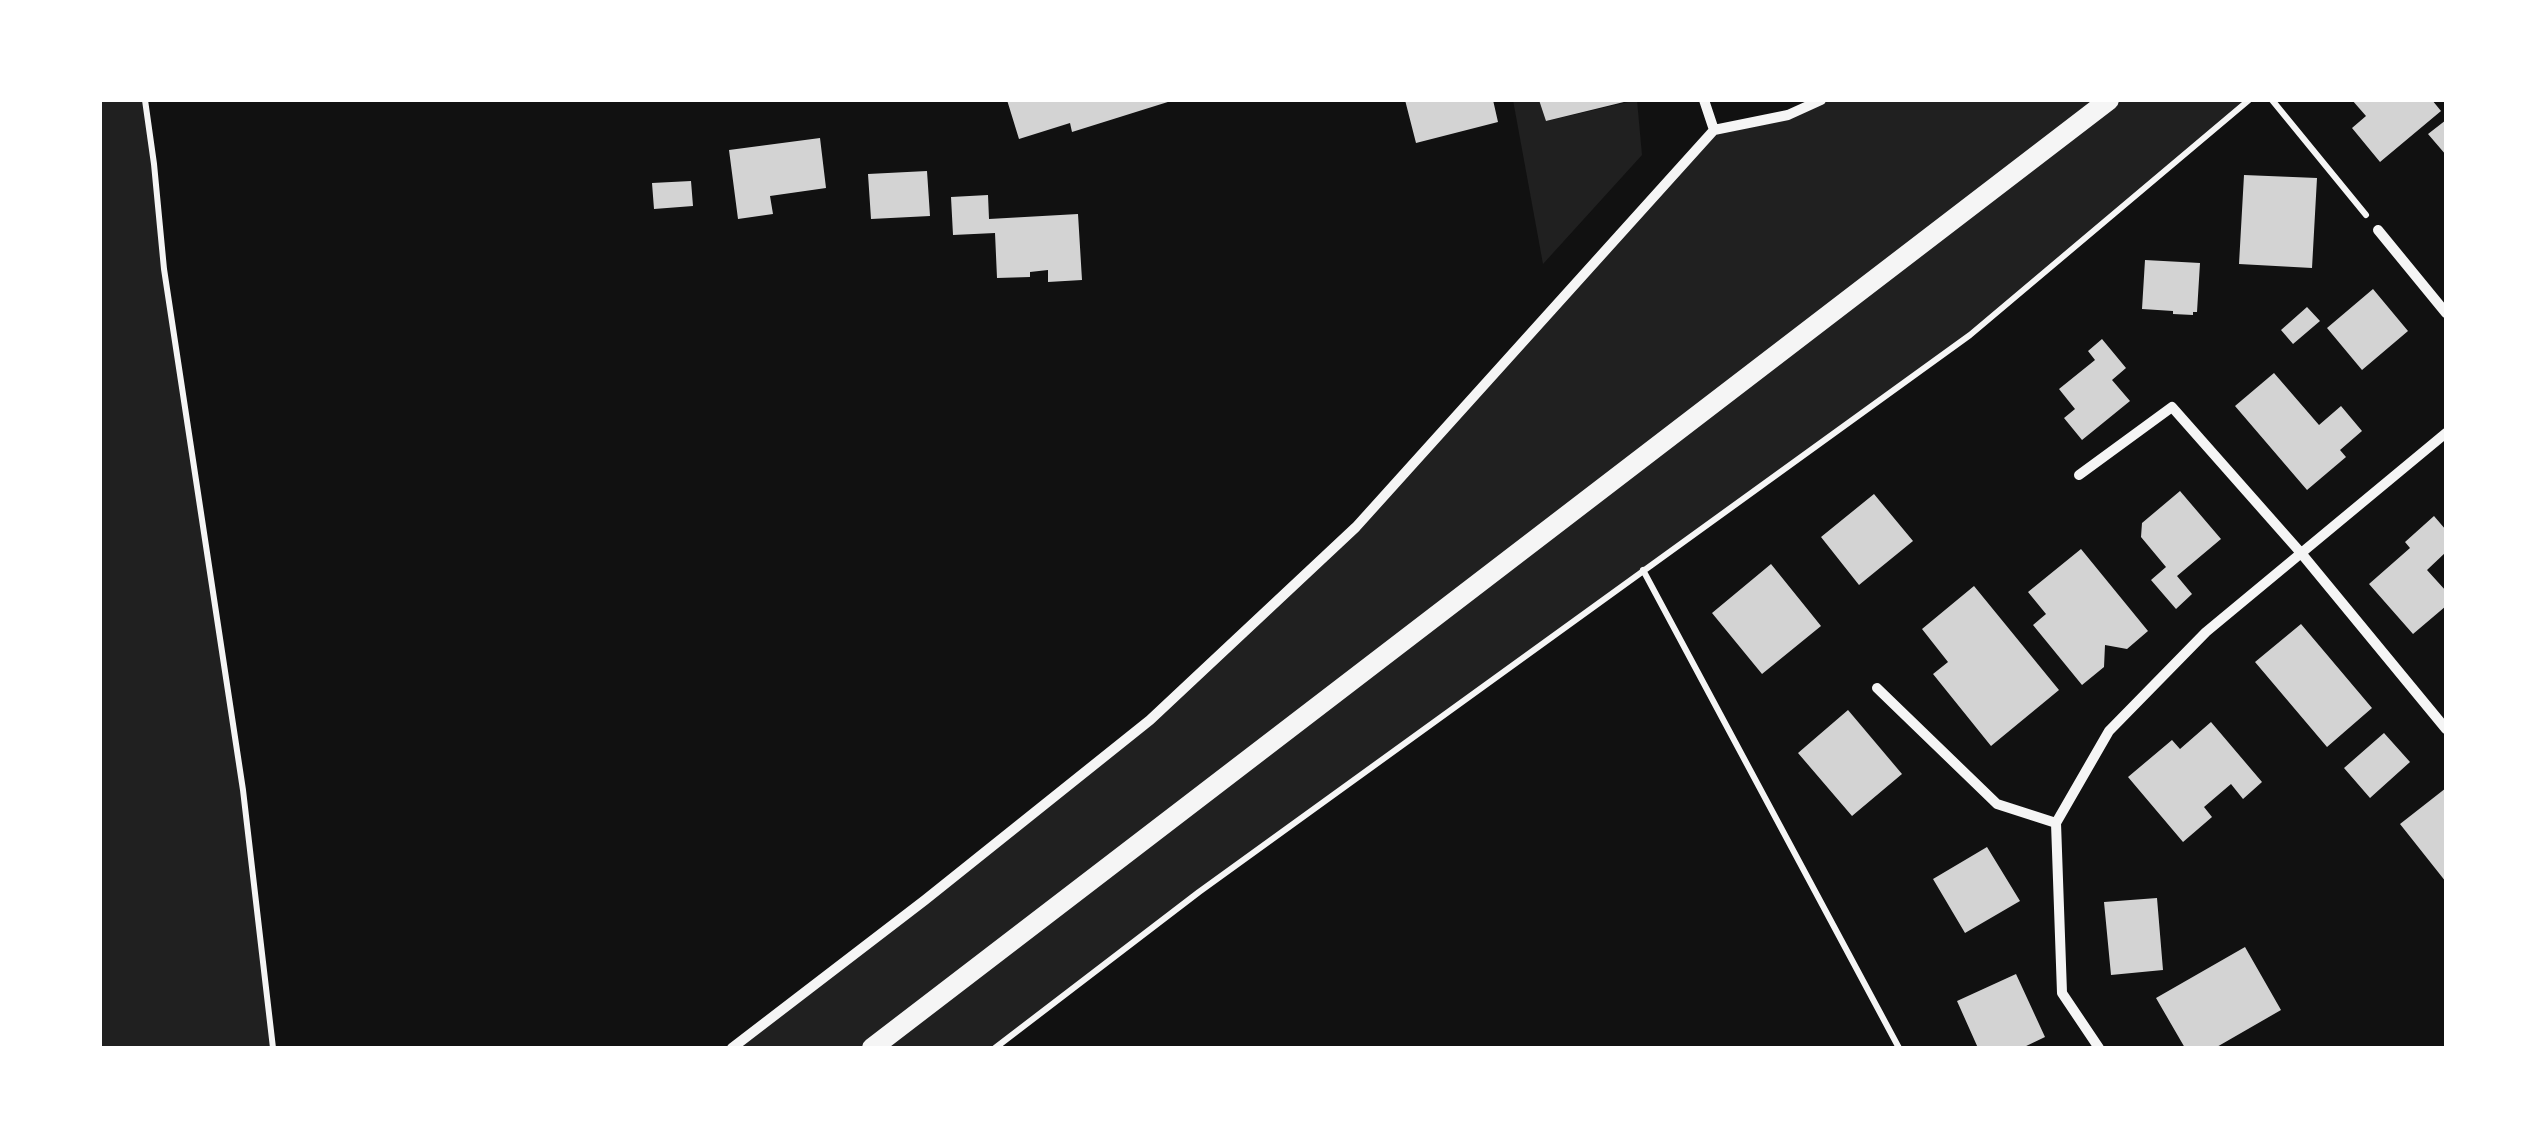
<!DOCTYPE html>
<html>
<head>
<meta charset="utf-8">
<style>
	body { margin:0 }
	#map { position:relative; width:2546px; height:1148px; overflow:hidden; background:#111; font-family:Figtree,sans-serif }
	canvas { display:block }
	.frame { position:absolute; inset:0; border:102px solid #fff; pointer-events:none }
</style>
</head>
<body>
<div id="map">
<canvas width="2546" height="1148"></canvas>
<div class="frame"></div>
</div>
<script>
const ctx = document.querySelector('canvas').getContext('2d');
ctx.lineJoin = 'round';
function fill(path, color) {
  ctx.fillStyle = color;
  ctx.fill(path, 'evenodd');
}
function toPath(rows) {
  const path = new Path2D();
  for (const r of rows) {
    path.moveTo(r[0], r[1]);
    for (let i = 2; i < r.length; i += 2) path.lineTo(r[i], r[i + 1]);
  }
  return path;
}
function trace(path, color, width, dash) {
  ctx.strokeStyle = color;
  ctx.lineWidth = width;
  ctx.lineCap = dash ? 'butt' : 'round';
  ctx.setLineDash(dash || []);
  ctx.stroke(path);
}
fill(toPath([
	[100,100,145,100,180,374,243,790,273,1048,100,1048],
	[1513,100,1539,100,1547,121,1637,100,1642,155,1543,264],
	[1821,100,2249,100,1970,335,1199,892,995,1048,728,1048,1150,720,1356,527,1714,130,1788,115]
]), '#202020');
fill(toPath([
	[1007,100,1171,100,1171,101,1072,132,1070,123,1019,139],
	[1405,100,1493,100,1498,122,1416,143],
	[1539,100,1628,100,1628,101,1546,121],
	[2352,100,2432,100,2441,111,2380,162,2352,128,2366,116],
	[2446,120,2446,155,2428,134],
	[820,138,826,188,770,196,773,214,738,219,729,150],
	[927,171,930,216,871,219,868,174],
	[2244,175,2317,178,2312,268,2239,264],
	[691,181,693,206,654,209,652,183],
	[988,195,989,219,1078,214,1082,280,1048,282,1048,270,1030,272,1030,277,997,278,995,233,953,235,951,197],
	[2145,260,2200,263,2197,312,2193,312,2193,315,2173,314,2173,311,2142,309],
	[2373,289,2408,331,2362,370,2327,328],
	[2307,307,2320,321,2293,344,2281,330],
	[2102,339,2126,368,2112,380,2130,401,2082,440,2064,418,2075,409,2059,389,2095,360,2088,351],
	[2274,373,2319,425,2341,406,2362,431,2340,450,2346,457,2307,490,2235,406],
	[2180,491,2221,539,2177,576,2192,594,2176,609,2151,580,2166,567,2141,537,2142,523],
	[1874,494,1913,541,1859,585,1821,537],
	[2434,516,2446,530,2446,552,2427,570,2446,591,2446,606,2413,634,2369,584,2410,548,2405,542],
	[2081,549,2148,631,2127,649,2105,645,2104,667,2082,685,2033,625,2046,614,2028,592],
	[1771,564,1821,626,1762,674,1712,613],
	[1974,586,2059,690,1991,746,1933,674,1948,662,1922,629],
	[2301,624,2372,708,2327,747,2255,662],
	[1848,710,1902,774,1852,816,1798,753],
	[2211,722,2262,782,2243,799,2231,784,2204,807,2212,817,2183,842,2128,777,2172,740,2180,749],
	[2384,733,2410,762,2370,798,2344,768],
	[2446,788,2446,882,2400,824],
	[1987,847,2020,901,1965,933,1933,879],
	[2157,898,2163,970,2111,975,2104,902],
	[2245,947,2281,1010,2215,1048,2185,1048,2156,998],
	[2016,974,2045,1037,2022,1048,1978,1048,1957,1001]
]), '#d3d3d3');
trace(toPath([
	[145,100,154,164,164,269,243,790,273,1048],
	[2272,100,2366,215],
	[1643,570,1899,1048],
	[995,1048,1199,892,1970,335,2249,100]
]), '#f5f5f5', 6);
trace(toPath([
	[1704,100,1714,130],
	[2378,230,2446,313],
	[2079,475,2172,407,2301,553,2446,729],
	[1877,688,1997,804,2056,823],
	[732,1048,925,900,1150,720,1356,527,1714,130,1788,115,1821,100],
	[2099,1048,2062,993,2056,823,2109,731,2206,632,2446,433]
]), '#f5f5f5', 10);
trace(toPath([
	[872,1048,2109,100]
]), '#f5f5f5', 20);
</script>
</body>
</html>
